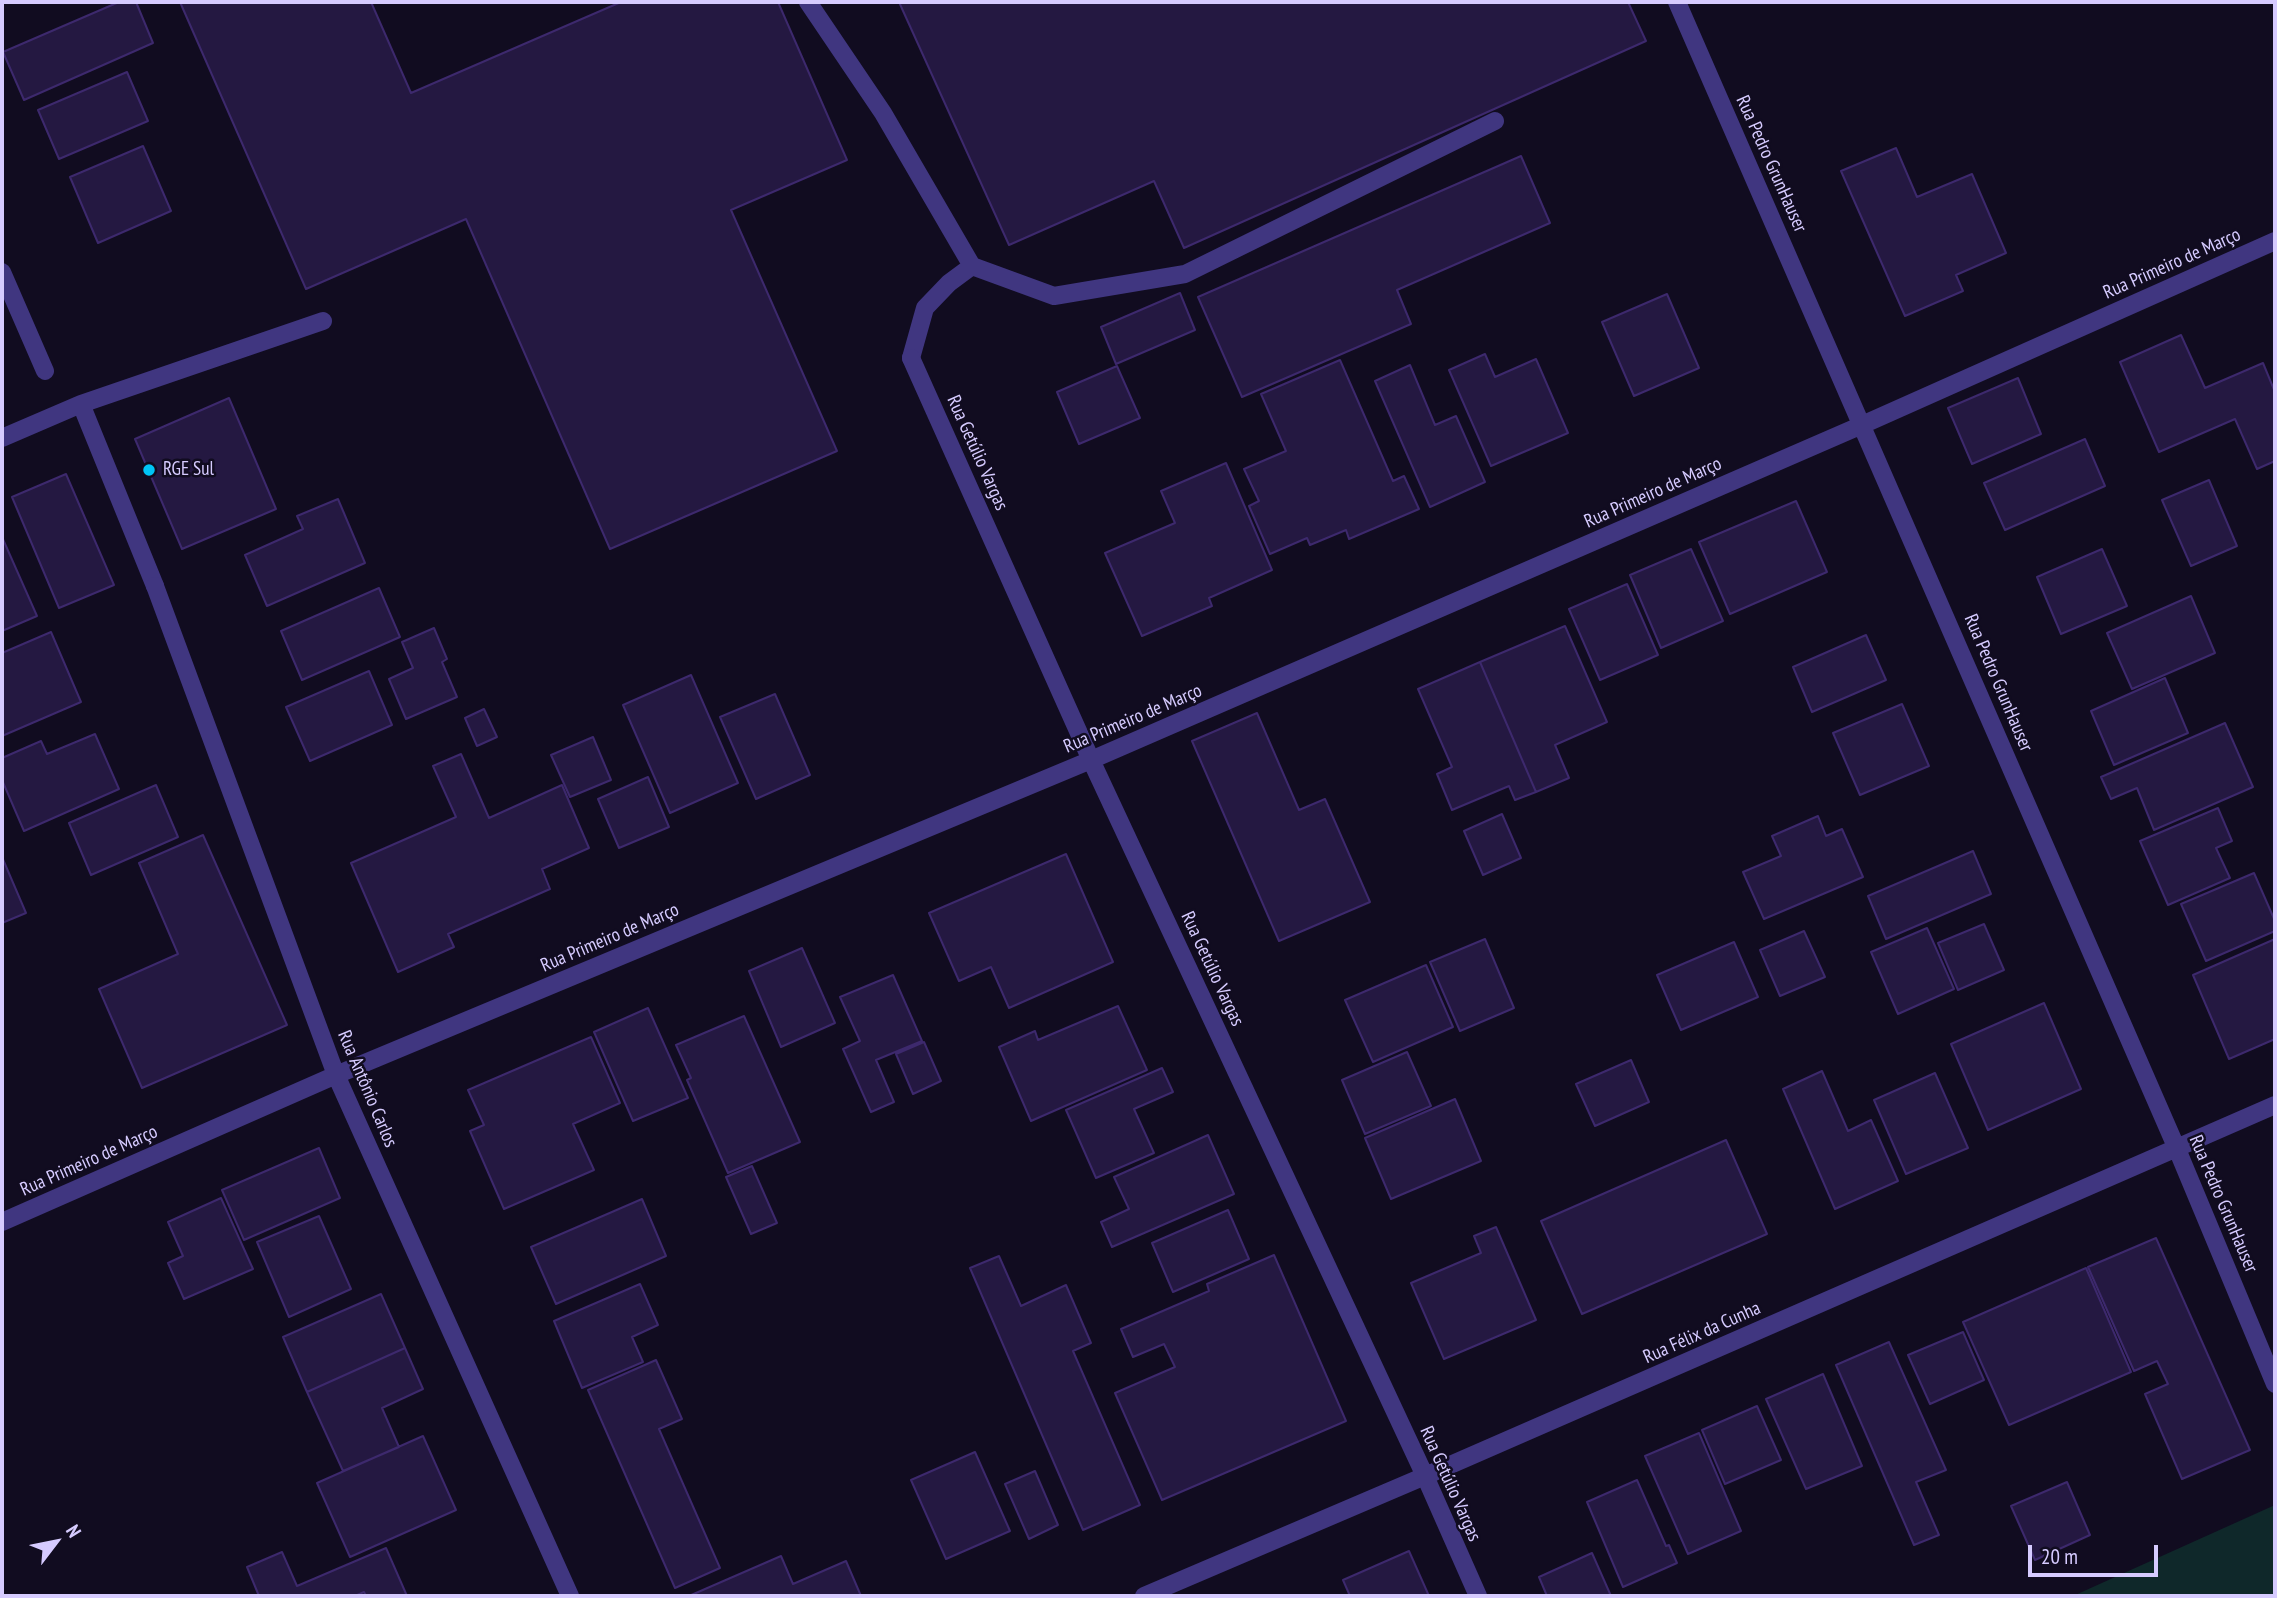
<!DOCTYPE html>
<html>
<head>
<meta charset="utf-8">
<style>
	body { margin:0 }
	#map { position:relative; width:2277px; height:1598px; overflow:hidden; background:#110c20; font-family:"PT Sans Narrow",sans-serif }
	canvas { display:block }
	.frame { position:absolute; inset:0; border:4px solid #d6cbff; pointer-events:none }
	.north { position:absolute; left:21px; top:1507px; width:70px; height:70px; -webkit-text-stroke:5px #110c20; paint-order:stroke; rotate:58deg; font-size:19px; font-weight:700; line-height:28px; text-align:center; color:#d6cbff }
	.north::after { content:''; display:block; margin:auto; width:24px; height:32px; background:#d6cbff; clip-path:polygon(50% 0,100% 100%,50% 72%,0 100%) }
	.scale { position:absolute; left:2028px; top:1545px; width:130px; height:32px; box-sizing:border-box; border:4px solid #d6cbff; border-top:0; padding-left:9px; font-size:21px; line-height:24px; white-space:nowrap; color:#d6cbff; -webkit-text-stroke:5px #110c20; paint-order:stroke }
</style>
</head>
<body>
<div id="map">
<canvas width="2277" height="1598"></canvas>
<div class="frame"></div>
<div class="north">N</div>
<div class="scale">20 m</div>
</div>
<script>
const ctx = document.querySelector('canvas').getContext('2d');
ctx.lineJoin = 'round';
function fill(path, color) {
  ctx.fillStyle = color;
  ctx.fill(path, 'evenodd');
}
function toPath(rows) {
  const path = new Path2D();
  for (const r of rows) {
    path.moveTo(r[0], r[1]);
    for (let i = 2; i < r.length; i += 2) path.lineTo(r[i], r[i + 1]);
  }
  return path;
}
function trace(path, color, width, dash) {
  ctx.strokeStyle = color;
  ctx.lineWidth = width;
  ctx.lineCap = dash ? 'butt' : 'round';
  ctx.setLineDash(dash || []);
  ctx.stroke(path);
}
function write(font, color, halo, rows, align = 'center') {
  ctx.font = font + ' "PT Sans Narrow",sans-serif';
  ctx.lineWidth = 5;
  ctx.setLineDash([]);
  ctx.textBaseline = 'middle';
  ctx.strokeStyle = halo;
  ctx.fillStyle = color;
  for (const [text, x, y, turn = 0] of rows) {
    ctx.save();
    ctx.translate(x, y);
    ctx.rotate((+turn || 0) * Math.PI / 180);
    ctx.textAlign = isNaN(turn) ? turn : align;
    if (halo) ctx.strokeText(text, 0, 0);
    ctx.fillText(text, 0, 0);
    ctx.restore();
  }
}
fill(toPath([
	[2275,1505,2275,1596,2073,1596]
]), '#0f282a');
const building = toPath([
	[119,2,136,2,153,43,24,100,3,52,119,2],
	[180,2,371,2,411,93,621,2,778,2,847,160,731,210,837,451,610,549,466,219,306,289,180,2],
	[899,2,1628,2,1646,41,1184,248,1154,181,1009,245,899,2],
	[127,72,148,121,59,159,38,110,127,72],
	[143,146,171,211,98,243,70,177,143,146],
	[1896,148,1917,197,1972,174,2006,253,1956,275,1963,291,1905,316,1841,171,1896,148],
	[1521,156,1550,223,1397,290,1411,324,1242,397,1198,297,1521,156],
	[1180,293,1195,330,1116,364,1101,327,1180,293],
	[1667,294,1699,368,1634,396,1602,322,1667,294],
	[2181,335,2205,388,2263,363,2275,392,2275,461,2257,469,2235,419,2159,452,2120,362,2181,335],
	[1485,354,1495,377,1536,359,1568,433,1491,466,1449,370,1485,354],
	[1340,360,1393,481,1404,476,1419,509,1349,539,1346,530,1310,545,1307,538,1270,554,1249,506,1259,501,1244,469,1286,451,1261,394,1340,360],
	[1410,365,1435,425,1456,416,1485,482,1430,507,1375,381,1410,365],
	[1117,366,1140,418,1079,444,1057,392,1117,366],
	[2018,378,2041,434,1972,464,1948,408,2018,378],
	[229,398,276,509,182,549,135,439,229,398],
	[2085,439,2105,486,2005,530,1984,483,2085,439],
	[1226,463,1272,570,1209,598,1212,606,1142,636,1105,553,1175,523,1161,491,1226,463],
	[66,474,114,585,59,608,12,497,66,474],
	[2209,480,2237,546,2191,566,2162,500,2209,480],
	[338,499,365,563,267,606,245,555,303,529,297,516,338,499],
	[1796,501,1827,572,1730,614,1699,542,1796,501],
	[2,537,37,616,2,631,2,537],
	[1691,549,1723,621,1661,648,1630,575,1691,549],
	[2102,549,2127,606,2061,634,2037,577,2102,549],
	[1627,584,1658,655,1600,680,1569,609,1627,584],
	[379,588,400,637,302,680,281,631,379,588],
	[2191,596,2215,653,2132,689,2107,633,2191,596],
	[1565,626,1607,722,1555,745,1569,778,1536,792,1480,662,1565,626],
	[434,628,447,659,442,662,457,697,406,719,389,679,413,668,402,642,434,628],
	[51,632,81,702,2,736,2,653,51,632],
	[1866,635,1886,680,1812,712,1793,667,1866,635],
	[1480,662,1536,792,1515,800,1509,786,1452,810,1437,774,1452,767,1418,689,1480,662],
	[369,671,392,725,310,761,286,707,369,671],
	[691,675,738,783,670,813,623,705,691,675],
	[2165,678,2188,733,2114,765,2091,711,2165,678],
	[775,694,810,775,756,799,720,717,775,694],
	[1902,704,1929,766,1860,795,1833,733,1902,704],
	[484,709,497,737,477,746,465,718,484,709],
	[1257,713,1299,810,1325,799,1370,902,1279,941,1192,741,1257,713],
	[2225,723,2253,787,2154,830,2137,788,2111,799,2101,777,2225,723],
	[95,734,119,789,24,831,2,780,2,758,41,741,47,754,95,734],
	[593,737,611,780,570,797,551,755,593,737],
	[461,754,489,818,562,785,589,848,542,869,550,889,448,934,454,947,398,972,351,863,456,817,433,766,461,754],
	[648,777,669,827,619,848,598,799,648,777],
	[156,785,178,837,91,875,69,823,156,785],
	[2218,808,2232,841,2216,848,2230,878,2168,905,2140,841,2218,808],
	[1502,814,1521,858,1483,875,1464,831,1502,814],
	[1818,816,1826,836,1842,829,1863,877,1764,919,1743,872,1781,856,1772,836,1818,816],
	[203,835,287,1025,142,1088,99,989,178,954,139,863,203,835],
	[1973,851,1991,894,1886,939,1868,896,1973,851],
	[1066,854,1113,962,1009,1008,991,967,959,981,929,913,1066,854],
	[2,857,26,913,2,923,2,857],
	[2254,873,2275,921,2275,931,2206,961,2181,904,2254,873],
	[1984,924,2004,970,1958,990,1938,943,1984,924],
	[1927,928,1954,989,1898,1014,1871,952,1927,928],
	[1804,931,1825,977,1780,996,1760,950,1804,931],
	[1485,939,1514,1008,1460,1031,1430,962,1485,939],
	[2275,939,2275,1039,2229,1059,2193,975,2275,939],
	[1734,942,1758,997,1681,1030,1657,975,1734,942],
	[802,948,835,1023,781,1047,749,971,802,948],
	[1426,965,1453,1027,1373,1062,1345,1000,1426,965],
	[893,975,922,1041,876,1060,894,1102,871,1112,843,1049,860,1041,840,997,893,975],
	[2044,1003,2081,1089,1988,1130,1951,1044,2044,1003],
	[1118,1006,1147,1070,1031,1121,999,1047,1035,1031,1038,1040,1118,1006],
	[648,1008,688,1098,633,1121,594,1032,648,1008],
	[744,1016,800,1142,728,1173,687,1080,691,1078,676,1045,744,1016],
	[591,1037,620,1103,573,1124,594,1170,504,1209,470,1131,484,1125,468,1090,591,1037],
	[924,1042,941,1081,913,1094,896,1054,924,1042],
	[1407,1052,1431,1106,1365,1134,1342,1080,1407,1052],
	[1631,1060,1649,1102,1595,1126,1576,1084,1631,1060],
	[1162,1068,1173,1092,1134,1109,1154,1153,1096,1178,1066,1110,1162,1068],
	[1822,1071,1848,1131,1871,1120,1898,1181,1835,1209,1783,1089,1822,1071],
	[1935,1073,1968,1148,1906,1174,1874,1100,1935,1073],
	[1455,1099,1481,1161,1391,1199,1365,1138,1455,1099],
	[1208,1135,1234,1194,1112,1247,1101,1222,1129,1209,1114,1177,1208,1135],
	[1726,1140,1767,1234,1582,1314,1541,1221,1726,1140],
	[319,1148,340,1198,244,1240,222,1190,319,1148],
	[752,1166,777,1223,751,1234,726,1177,752,1166],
	[221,1198,253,1269,184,1299,168,1263,183,1256,168,1222,221,1198],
	[642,1199,666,1256,556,1304,531,1247,642,1199],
	[1228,1210,1249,1259,1173,1292,1152,1243,1228,1210],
	[319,1216,351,1289,289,1317,257,1242,319,1216],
	[1496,1227,1536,1320,1444,1359,1411,1283,1481,1253,1474,1236,1496,1227],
	[2156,1238,2250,1450,2182,1479,2145,1394,2168,1384,2157,1361,2134,1371,2088,1267,2156,1238],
	[1274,1255,1346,1421,1162,1500,1115,1393,1175,1367,1164,1344,1133,1357,1121,1329,1209,1291,1207,1284,1274,1255],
	[999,1256,1021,1306,1066,1285,1091,1343,1073,1351,1140,1505,1083,1530,970,1268,999,1256],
	[2086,1268,2131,1372,2009,1425,1963,1322,2086,1268],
	[640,1284,658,1325,632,1337,643,1362,582,1388,554,1321,640,1284],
	[381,1294,405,1348,307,1392,283,1337,381,1294],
	[1963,1332,1984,1380,1930,1404,1908,1355,1963,1332],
	[1889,1342,1946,1470,1916,1482,1939,1535,1914,1545,1836,1365,1889,1342],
	[405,1348,423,1389,382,1408,399,1447,343,1471,307,1392,405,1348],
	[656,1360,682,1419,659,1429,720,1568,675,1588,588,1390,656,1360],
	[1823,1374,1862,1466,1806,1489,1766,1399,1823,1374],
	[1757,1406,1781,1460,1725,1484,1702,1430,1757,1406],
	[1699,1433,1741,1531,1688,1554,1645,1456,1699,1433],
	[423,1436,456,1510,350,1557,317,1483,423,1436],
	[975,1452,1010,1531,946,1559,911,1480,975,1452],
	[1035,1471,1058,1525,1029,1539,1005,1484,1035,1471],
	[1637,1480,1666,1546,1669,1545,1677,1563,1623,1587,1587,1502,1637,1480],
	[2067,1482,2090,1535,2035,1560,2011,1506,2067,1482],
	[386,1548,407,1596,366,1596,364,1592,355,1596,259,1596,247,1567,282,1552,297,1586,386,1548],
	[1409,1551,1429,1596,1350,1596,1343,1580,1409,1551],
	[1592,1553,1611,1596,1547,1596,1539,1577,1592,1553],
	[781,1556,793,1584,846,1561,861,1596,689,1596,781,1556]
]);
fill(building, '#241841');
trace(building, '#3d296d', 2);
trace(toPath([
	[808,2,883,113,972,266,1054,296,1185,274,1495,121],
	[911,358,925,308,949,283,972,266],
	[81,404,155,586],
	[2,438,81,404,323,321]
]), '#403680', 18);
trace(toPath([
	[1677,2,2177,1149,2275,1384],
	[2,272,45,371],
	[911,358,1091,760,1425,1476,1478,1596],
	[155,586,336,1075,570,1596],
	[2,1222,336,1075,1091,760,1862,425,2275,241],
	[1144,1596,1425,1476,2275,1105]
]), '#403680', 18);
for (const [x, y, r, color] of [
	[149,470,7,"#00c5f6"]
]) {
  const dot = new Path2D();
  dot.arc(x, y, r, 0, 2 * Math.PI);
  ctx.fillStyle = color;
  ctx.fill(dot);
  trace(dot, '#110c20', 2.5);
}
write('19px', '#d6cbff', '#110c20', [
	["Rua Pedro GrunHauser",1771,164,66],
	["Rua Primeiro de Março",2172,264,-24],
	["Rua Getúlio Vargas",977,453,66],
	["Rua Primeiro de Março",1653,493,-24],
	["Rua Pedro GrunHauser",1998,683,67],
	["Rua Primeiro de Março",1133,719,-23],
	["Rua Primeiro de Março",610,938,-23],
	["Rua Getúlio Vargas",1212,969,65],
	["Rua Antônio Carlos",367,1089,67],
	["Rua Primeiro de Março",89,1161,-24],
	["Rua Pedro GrunHauser",2223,1204,67],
	["Rua Félix da Cunha",1702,1333,-24],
	["Rua Getúlio Vargas",1450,1484,66]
]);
write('19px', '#d6cbff', '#110c20', [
	["RGE Sul",163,470]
], 'left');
</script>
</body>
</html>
